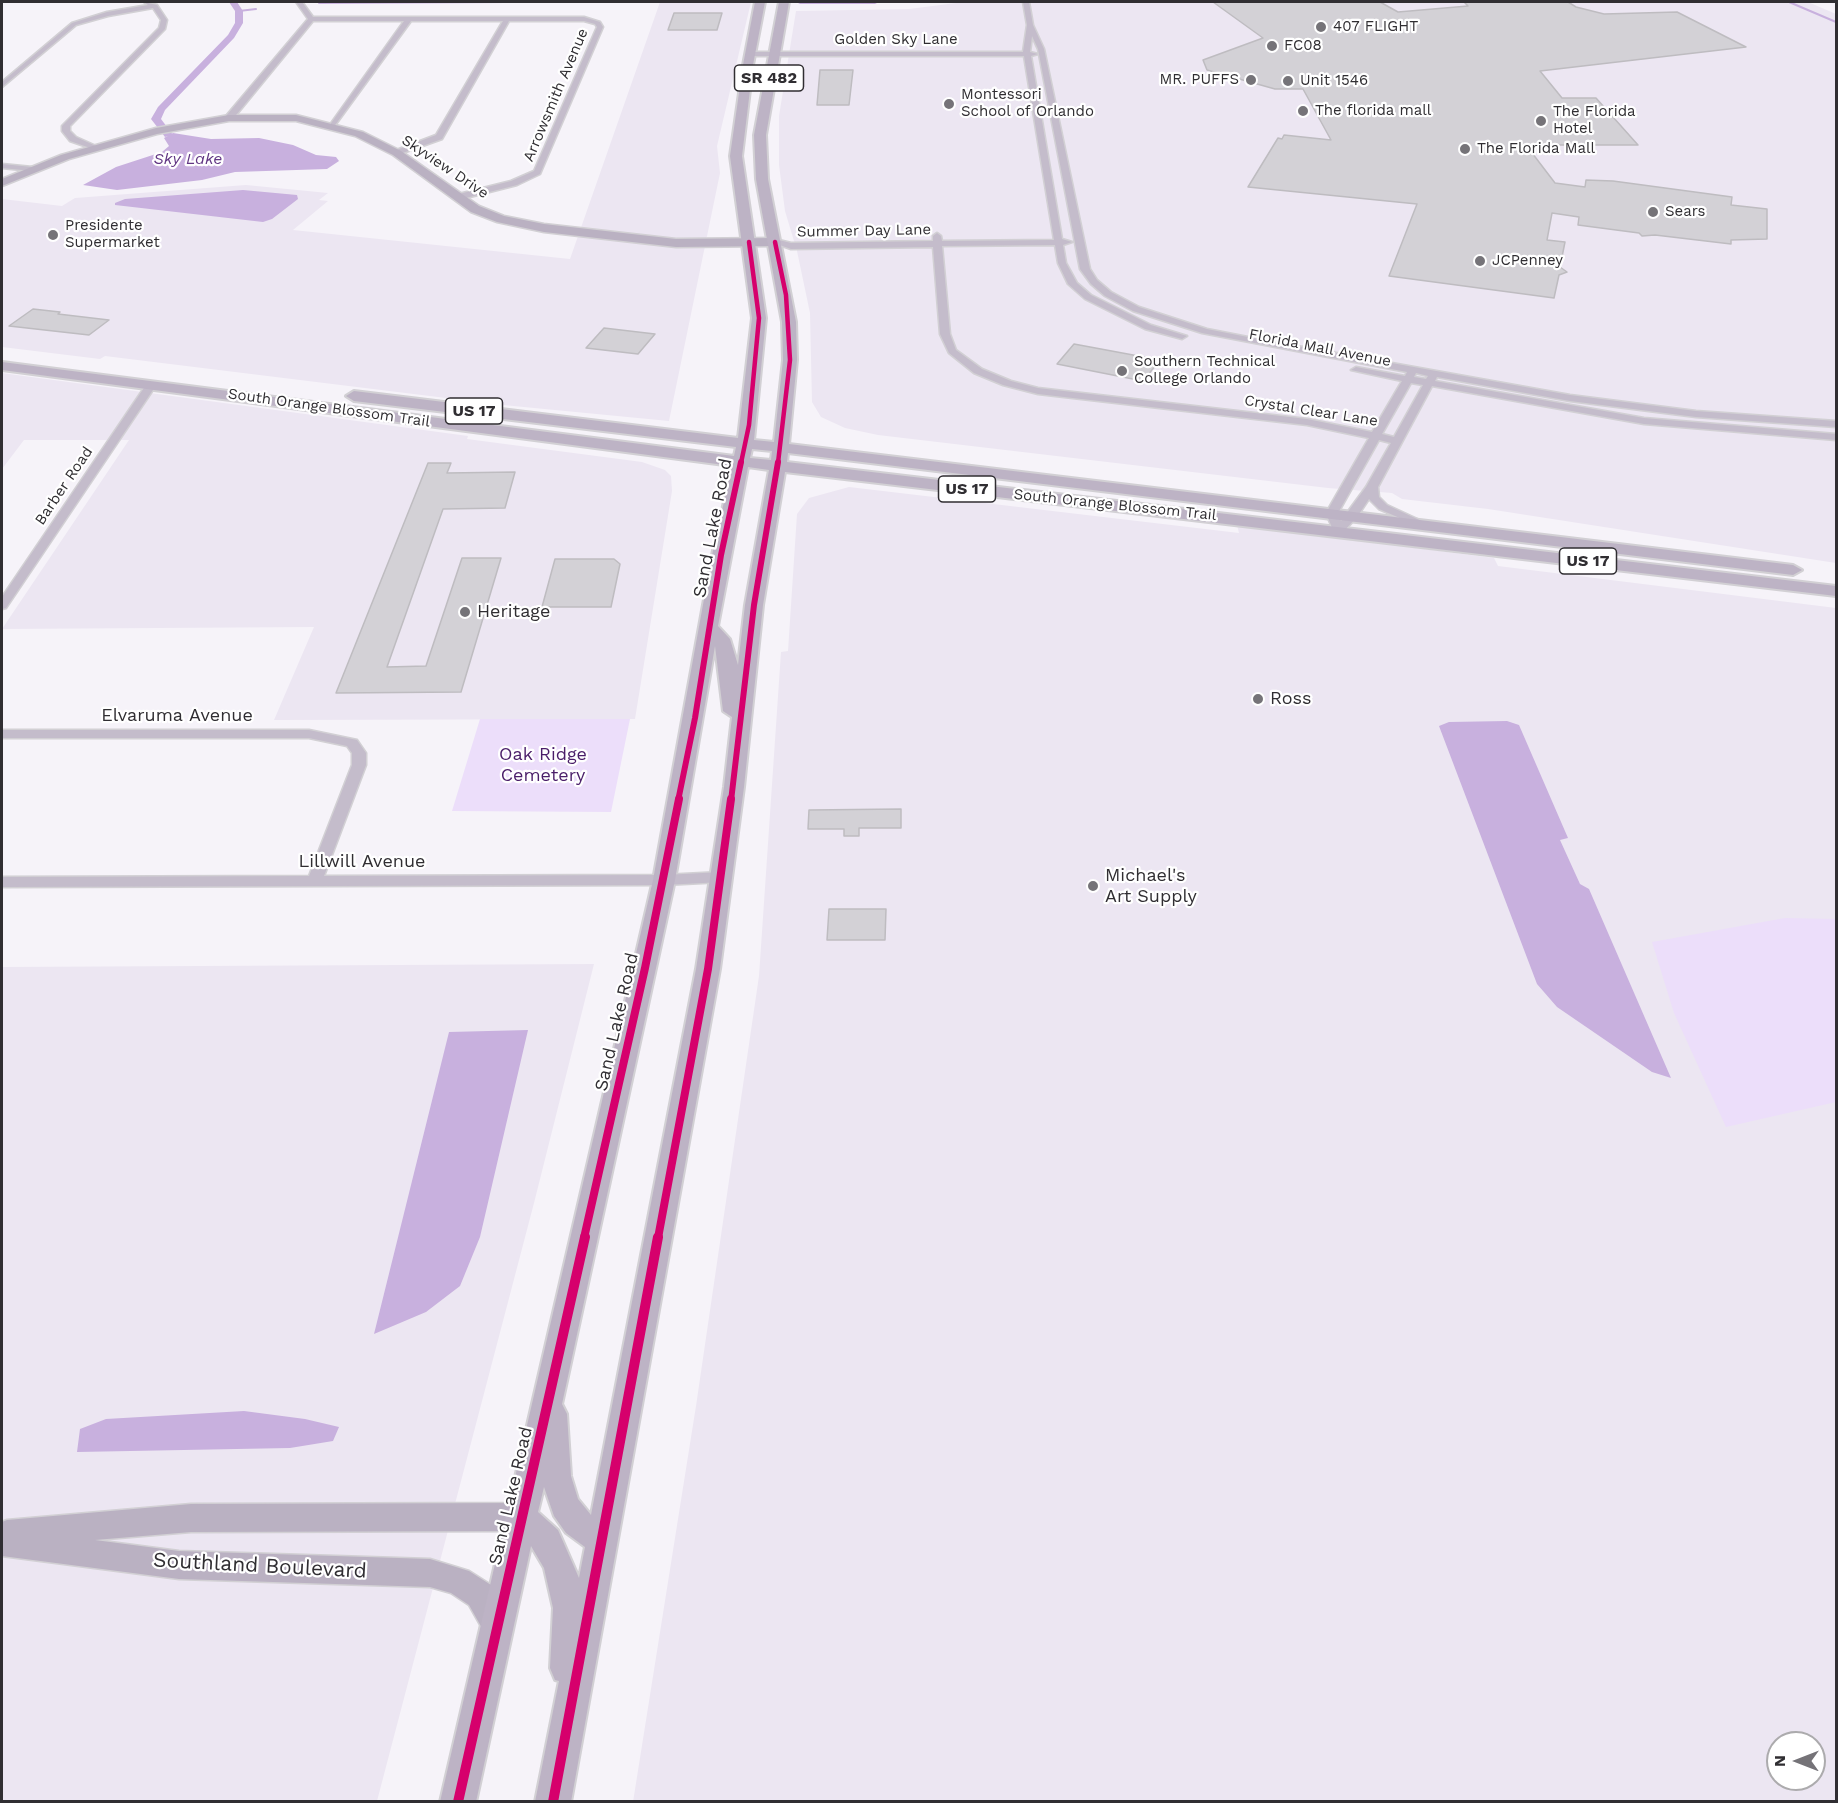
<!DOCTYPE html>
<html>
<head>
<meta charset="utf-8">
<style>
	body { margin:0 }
	#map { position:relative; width:1838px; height:1803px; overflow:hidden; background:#f6f3f9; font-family:"Work Sans",sans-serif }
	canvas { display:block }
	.frame { position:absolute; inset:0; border:3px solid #302e32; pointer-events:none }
	.north { position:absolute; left:1766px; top:1731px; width:60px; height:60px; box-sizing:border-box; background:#fff; border:2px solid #acabad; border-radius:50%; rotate:270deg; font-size:16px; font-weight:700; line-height:24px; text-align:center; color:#302e32 }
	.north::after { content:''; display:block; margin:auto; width:21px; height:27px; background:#757378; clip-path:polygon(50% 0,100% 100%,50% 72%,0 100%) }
</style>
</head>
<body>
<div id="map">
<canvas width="1838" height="1803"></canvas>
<div class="frame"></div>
<div class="north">N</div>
</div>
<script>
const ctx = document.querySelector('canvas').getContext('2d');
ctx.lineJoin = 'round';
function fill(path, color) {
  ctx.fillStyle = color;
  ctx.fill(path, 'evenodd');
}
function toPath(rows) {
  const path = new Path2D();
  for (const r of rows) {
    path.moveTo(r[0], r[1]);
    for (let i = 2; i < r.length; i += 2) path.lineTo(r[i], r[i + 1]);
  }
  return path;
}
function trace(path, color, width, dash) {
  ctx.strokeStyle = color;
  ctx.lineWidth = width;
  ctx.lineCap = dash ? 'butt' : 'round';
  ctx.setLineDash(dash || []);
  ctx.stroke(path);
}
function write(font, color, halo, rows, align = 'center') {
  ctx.font = font + ' "Work Sans",sans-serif';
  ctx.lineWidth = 4.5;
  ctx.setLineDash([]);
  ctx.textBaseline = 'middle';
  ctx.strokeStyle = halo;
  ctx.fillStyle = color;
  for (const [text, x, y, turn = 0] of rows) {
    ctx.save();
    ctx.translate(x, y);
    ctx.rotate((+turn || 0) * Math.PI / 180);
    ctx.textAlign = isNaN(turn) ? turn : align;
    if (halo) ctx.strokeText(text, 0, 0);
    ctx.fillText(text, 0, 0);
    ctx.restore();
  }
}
fill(toPath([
	[660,2,751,2,717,146,720,173,669,421,503,405,105,356,100,359,2,347,2,199,62,206,75,198,246,185,328,193,319,200,328,201,293,230,570,259],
	[964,2,1808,2,1836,14,1836,563,1488,509,1402,499,1392,493,1328,488,878,435,845,428,821,417,812,402,810,313,797,251,785,211,779,165,779,116,796,11,909,9],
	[2,373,468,436,467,439,642,462,665,470,671,476,672,491,635,719,274,720,314,627,2,629,129,440,24,440,2,469],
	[849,487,1239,533,1237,525,1494,558,1498,566,1836,608,1836,1801,633,1802,696,1406,759,976,781,652,788,651,797,514,809,498],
	[1778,1743,1814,1743,1814,1779,1778,1779],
	[594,964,534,1203,377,1801,2,1801,2,967]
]), '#ece6f2');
fill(toPath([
	[480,719,630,719,611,812,452,811],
	[1785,918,1836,919,1836,1102,1726,1127,1674,1013,1652,942]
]), '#ecdefa');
fill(toPath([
	[173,133,211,139,259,138,293,145,316,155,336,157,339,161,327,169,235,172,202,180,117,190,83,185,116,167,162,152,169,146,164,138],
	[243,190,297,195,298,199,272,219,263,222,115,205,115,203,125,199],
	[1507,721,1519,725,1568,838,1560,840,1580,884,1589,889,1671,1078,1652,1072,1557,1007,1537,984,1439,726,1449,722],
	[528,1030,480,1237,460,1286,426,1312,374,1334,449,1032],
	[244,1411,305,1419,339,1427,333,1441,290,1448,77,1452,80,1429,106,1419]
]), '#c8b0de');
trace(toPath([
	[713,2,748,2],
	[1789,2,1836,22],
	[319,3,507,2],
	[239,11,256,9]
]), '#c8b0de', 2);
fill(toPath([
	[229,2,237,2,243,11,243,23,234,38,165,110,161,119,173,135,165,137,151,119,158,107,228,35,235,23,235,11,229,2],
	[796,2,879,2,875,4,800,4,796,2]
]), '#c8b0de');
const building = toPath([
	[1213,2,1380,2,1398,12,1468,6,1464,2,1568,2,1576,7,1604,14,1677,12,1746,47,1540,71,1562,98,1596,98,1638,145,1526,145,1555,183,1585,187,1586,180,1613,181,1732,197,1731,205,1767,209,1767,239,1731,240,1731,244,1655,235,1642,236,1639,233,1578,225,1579,217,1552,213,1547,240,1565,242,1560,267,1567,272,1559,275,1554,298,1389,276,1417,204,1248,187,1278,138,1282,139,1284,135,1331,140,1303,89,1275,89,1207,70,1203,60,1263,38,1213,2],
	[674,13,722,13,717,30,668,30,674,13],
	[820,70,853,70,849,105,817,105,820,70],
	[33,309,60,312,58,314,109,320,89,335,9,326,33,309],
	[604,328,655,334,638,354,586,348,604,328],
	[1074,344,1160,360,1143,381,1057,364,1074,344],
	[428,463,451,463,447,473,515,472,505,508,443,509,387,667,426,666,462,558,501,558,461,692,336,693,428,463],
	[555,559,614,559,620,564,611,607,542,607,555,559],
	[901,809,901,828,859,828,859,836,844,836,844,829,808,829,809,810,901,809],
	[829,909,886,909,885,940,827,940,829,909]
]);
fill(building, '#d3d1d6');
trace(building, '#bebcc0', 1.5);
const street = toPath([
	[144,2,157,5,167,20,165,29,70,126,70,131,76,137,96,146,96,150,70,141,62,131,62,126,159,28,161,20,153,8,108,16,76,25,2,87,2,82,72,23,107,12,148,5,144,2],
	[296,2,302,2,313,17,584,17,600,22,603,27,540,174,517,185,458,200,454,197,455,195,511,181,534,171,597,27,595,24,584,21,509,21,442,139,397,155,394,155,394,151,436,135,503,21,411,21,333,128,329,126,404,21,313,21,232,120,226,120,226,116,308,19,296,2],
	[1023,2,1029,2,1033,25,1044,49,1090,269,1097,280,1111,292,1139,307,1207,329,1258,339,1570,395,1696,411,1836,421,1836,427,1696,417,1570,401,1437,377,1435,381,1644,418,1836,434,1836,440,1644,424,1432,386,1378,487,1379,497,1387,505,1428,524,1426,526,1418,526,1379,509,1369,499,1357,517,1343,532,1339,533,1333,530,1326,513,1369,438,1307,425,1038,394,1003,385,974,373,949,353,940,334,933,247,791,249,771,242,775,239,791,243,933,241,933,236,937,233,941,236,942,241,1054,240,1024,56,750,56,747,54,750,52,1023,52,1027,25,1023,2],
	[1032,36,1038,49,1080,269,1091,284,1105,296,1133,311,1202,333,1407,372,1405,376,1356,367,1351,370,1402,381,1372,432,1307,419,1038,388,1011,381,982,369,956,350,950,334,942,246,1055,245,1058,263,1068,284,1085,299,1145,329,1182,339,1187,336,1151,325,1091,295,1077,283,1066,263,1063,245,1072,242,1062,239,1031,56,1038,54,1030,52,1032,36],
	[1416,373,1428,376,1426,379,1414,377,1416,373],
	[1411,383,1423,385,1394,437,1382,434,1411,383],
	[1379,440,1391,443,1366,487,1341,521,1338,513,1379,440],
	[2,164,32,167,36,169,32,171,2,168,2,164],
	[148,382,157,384,6,608,2,609,2,597,148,382],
	[2,730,309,730,357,740,366,753,366,765,324,876,664,875,722,872,729,877,722,882,664,885,2,887,2,877,309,876,352,765,352,753,347,746,309,738,2,738,2,730]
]);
const secondary = toPath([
	[229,115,296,115,363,132,401,151,479,206,504,216,544,224,676,239,775,238,781,242,775,246,676,247,544,232,497,222,471,212,393,155,355,136,296,121,229,121,157,134,69,159,2,186,2,179,61,155,156,128,229,115],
	[521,1503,531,1507,536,1517,531,1527,521,1531,191,1532,95,1540,179,1551,430,1559,469,1571,491,1585,513,1626,509,1637,498,1641,487,1637,469,1605,451,1593,430,1587,179,1579,2,1556,2,1522,7,1520,191,1504,521,1503]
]);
const primary = toPath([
	[755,2,765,2,753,65,742,156,766,318,754,440,774,442,783,360,782,322,756,179,754,135,779,2,789,2,766,135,768,179,796,322,797,360,789,444,1793,565,1802,570,1793,575,788,453,787,462,1836,586,1836,596,785,472,763,605,744,787,720,969,571,1802,535,1802,559,1681,555,1680,550,1668,553,1608,544,1568,531,1546,476,1802,440,1802,653,880,712,555,732,466,2,370,2,362,734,456,736,447,354,401,346,396,354,391,738,438,752,318,730,156,743,65,755,2],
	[752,449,772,451,771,460,750,458,752,449],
	[748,467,769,470,745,605,738,665,730,639,718,626,748,467],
	[715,646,723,711,732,717,724,787,696,969,591,1515,578,1499,571,1476,567,1414,562,1404,675,880,715,646],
	[544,1487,554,1516,566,1533,585,1547,579,1578,558,1530,538,1512,544,1487]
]);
trace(street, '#d2d0d4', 3);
trace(secondary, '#d2d0d4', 3);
trace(primary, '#d2d0d4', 4);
fill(street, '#c4bccb');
fill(secondary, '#bab1c2');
fill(primary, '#bdb3c5');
trace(toPath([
	[775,242,786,295,790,360,778,463],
	[741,463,749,425,759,318,749,242]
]), '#d6006c', 4.5);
trace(toPath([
	[678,801,695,718,721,555,741,462],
	[731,801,754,605,778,462]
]), '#d6006c', 6);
trace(toPath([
	[584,1238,645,968,679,799],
	[658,1238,708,969,731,799]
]), '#d6006c', 8);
trace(toPath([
	[458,1802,585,1237],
	[553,1802,658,1237]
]), '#d6006c', 10);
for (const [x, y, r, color] of [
	[1321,27,6,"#757378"],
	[1272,46,6,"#757378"],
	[1251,80,6,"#757378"],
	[1288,81,6,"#757378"],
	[949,104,6,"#757378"],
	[1303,111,6,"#757378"],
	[1541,121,6,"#757378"],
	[1465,149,6,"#757378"],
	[1653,212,6,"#757378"],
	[53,235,6,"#757378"],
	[1480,261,6,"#757378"],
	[1122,371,6,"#757378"],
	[465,612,6,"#757378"],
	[1258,699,6,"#757378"],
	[1093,886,6,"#757378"]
]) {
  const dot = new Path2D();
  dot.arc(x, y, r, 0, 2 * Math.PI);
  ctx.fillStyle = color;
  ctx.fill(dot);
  trace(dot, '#fff', 2);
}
write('15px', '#302e32', '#fff', [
	["407 FLIGHT",1333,27],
	["FC08",1284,46],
	["MR. PUFFS",1239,80,"right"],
	["Unit 1546",1300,81],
	["Montessori",961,95],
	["School of Orlando",961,112],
	["The florida mall",1315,111],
	["The Florida",1553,112],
	["Hotel",1553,129],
	["The Florida Mall",1477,149],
	["Sears",1665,212],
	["Presidente",65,226],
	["Supermarket",65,243],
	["JCPenney",1492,261],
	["Southern Technical",1134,362],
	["College Orlando",1134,379]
], 'left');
write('15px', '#302e32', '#fff', [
	["Golden Sky Lane",896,40],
	["Arrowsmith Avenue",556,95,-67],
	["Skyview Drive",445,167,34],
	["Summer Day Lane",864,231,-1],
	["Florida Mall Avenue",1320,348,11],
	["South Orange Blossom Trail",329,408,8],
	["Crystal Clear Lane",1311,411,9],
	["Barber Road",64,486,-56],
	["South Orange Blossom Trail",1115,505,6]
]);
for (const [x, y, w] of [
	[769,78,69],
	[474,411,57],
	[967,489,57],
	[1588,561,57]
]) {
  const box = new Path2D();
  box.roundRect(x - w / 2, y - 13, w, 26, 4.5);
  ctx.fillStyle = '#fff';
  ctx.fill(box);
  trace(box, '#302e32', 1.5);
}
write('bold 16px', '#302e32', null, [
	["SR 482",769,78],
	["US 17",474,411],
	["US 17",967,489],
	["US 17",1588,561]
]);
write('italic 16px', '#613683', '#fff', [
	["Sky Lake",188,159]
]);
write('18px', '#302e32', '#fff', [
	["Sand Lake Road",713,528,-79],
	["Elvaruma Avenue",177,716],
	["Lillwill Avenue",362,862],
	["Sand Lake Road",617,1022,-77],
	["Sand Lake Road",511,1496,-77]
]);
write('18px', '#302e32', '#fff', [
	["Heritage",477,612],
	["Ross",1270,699],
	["Michael's",1105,876],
	["Art Supply",1105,897]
], 'left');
write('18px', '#4a1e69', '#fff', [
	["Oak Ridge",543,755],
	["Cemetery",543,776]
]);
write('21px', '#302e32', '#fff', [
	["Southland Boulevard",260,1566,3]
]);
</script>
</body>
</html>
